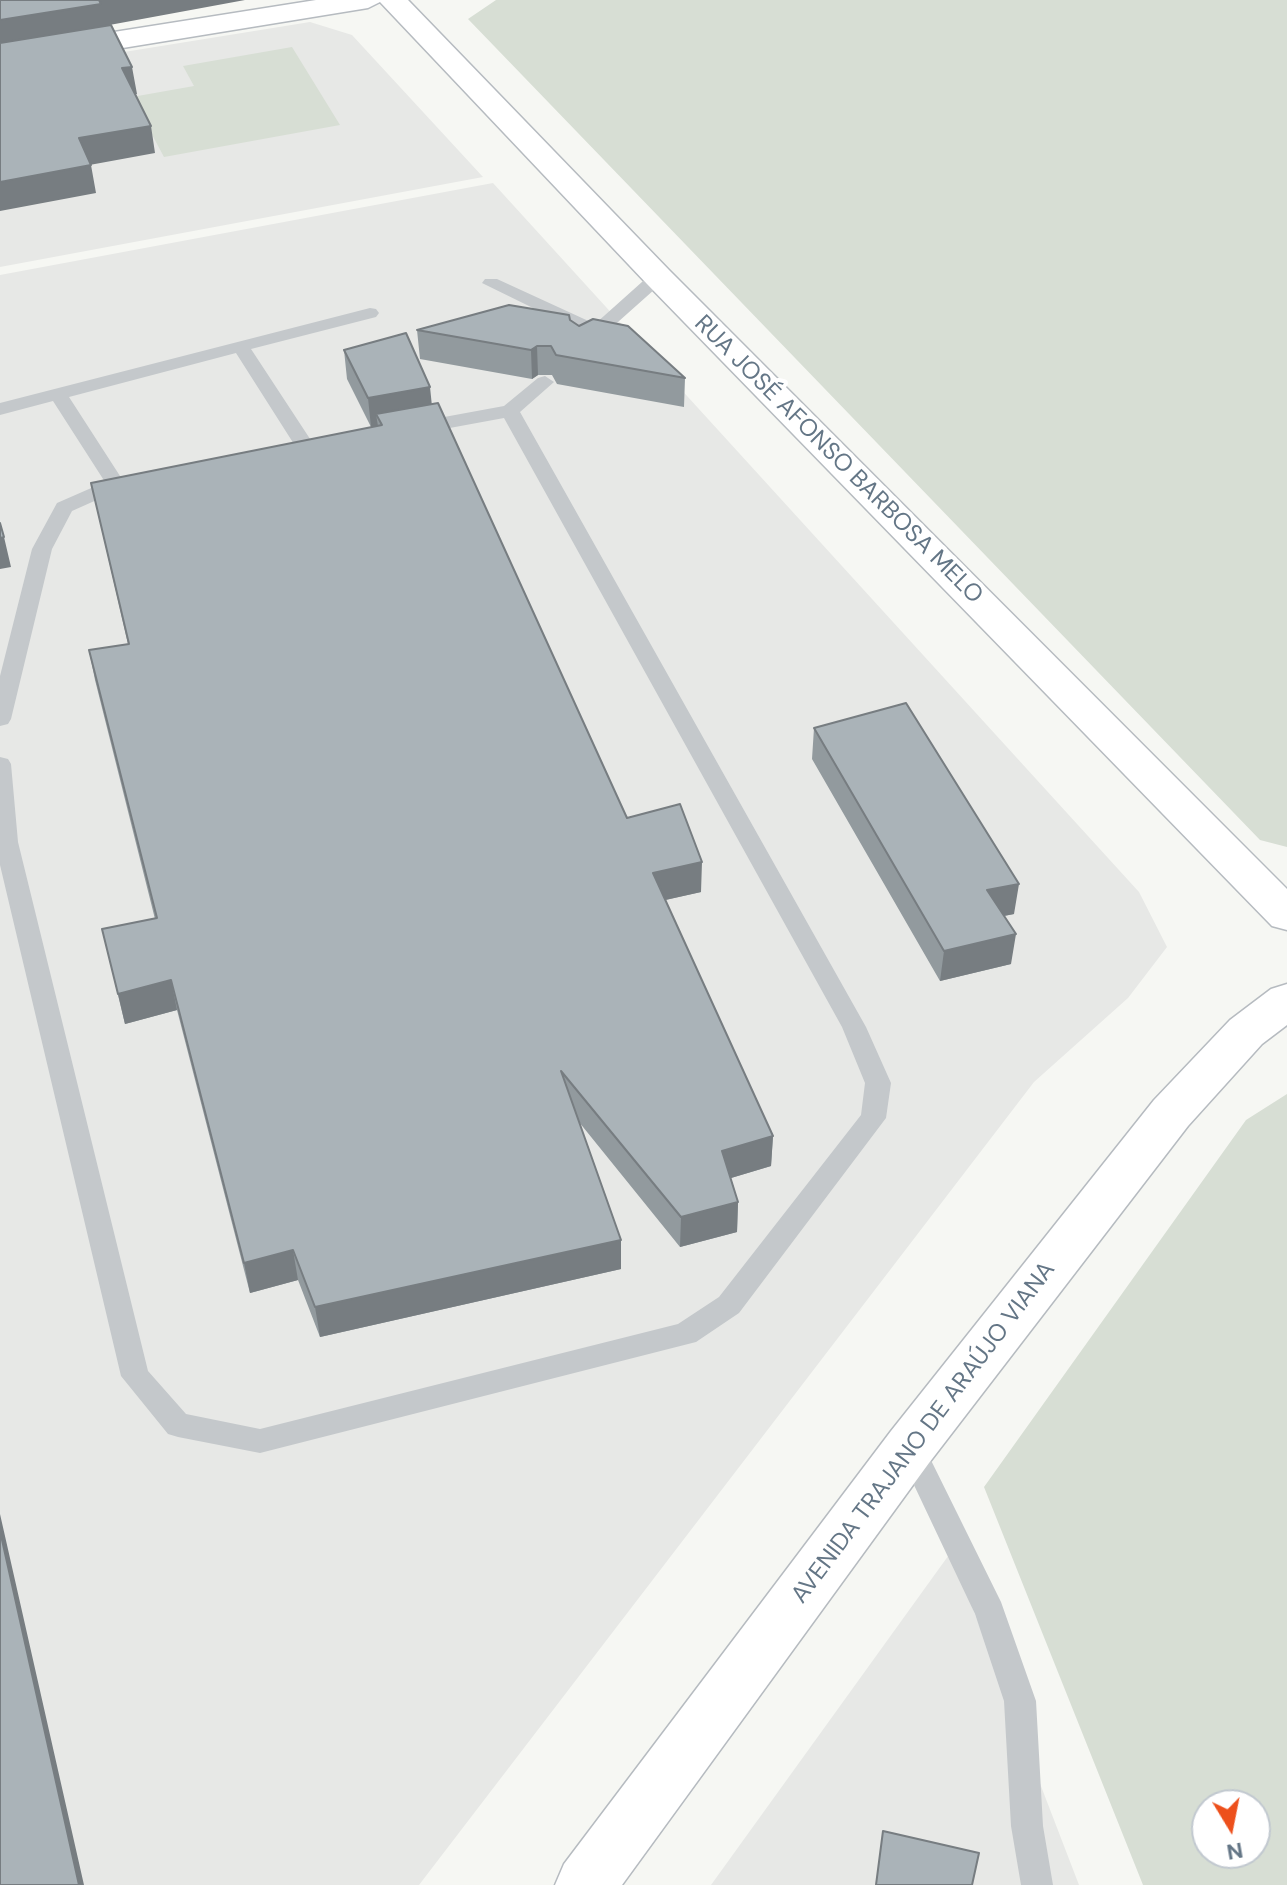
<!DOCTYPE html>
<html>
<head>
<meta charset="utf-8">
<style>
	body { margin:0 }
	#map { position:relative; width:1287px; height:1885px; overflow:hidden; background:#f6f7f3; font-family:"DM Sans",sans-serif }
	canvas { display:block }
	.north { position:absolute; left:1191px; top:1789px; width:80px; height:80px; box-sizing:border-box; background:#fff; border:2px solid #c1c8cf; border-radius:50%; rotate:170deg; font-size:22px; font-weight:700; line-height:32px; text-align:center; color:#647686 }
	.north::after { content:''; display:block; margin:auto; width:28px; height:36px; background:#ed501c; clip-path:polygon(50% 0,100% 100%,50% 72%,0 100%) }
</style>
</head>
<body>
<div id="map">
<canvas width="1287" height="1885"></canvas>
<div class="north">N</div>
</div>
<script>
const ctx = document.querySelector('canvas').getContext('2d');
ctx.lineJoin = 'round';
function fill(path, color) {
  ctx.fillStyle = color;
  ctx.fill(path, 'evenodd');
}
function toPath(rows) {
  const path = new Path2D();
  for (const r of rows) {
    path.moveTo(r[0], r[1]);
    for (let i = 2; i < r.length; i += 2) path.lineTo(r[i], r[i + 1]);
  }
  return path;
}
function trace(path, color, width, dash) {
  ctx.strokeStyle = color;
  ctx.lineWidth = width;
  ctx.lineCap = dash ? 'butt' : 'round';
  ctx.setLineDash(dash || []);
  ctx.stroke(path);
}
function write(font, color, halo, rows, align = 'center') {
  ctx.font = font + ' "DM Sans",sans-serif';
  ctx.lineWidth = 8;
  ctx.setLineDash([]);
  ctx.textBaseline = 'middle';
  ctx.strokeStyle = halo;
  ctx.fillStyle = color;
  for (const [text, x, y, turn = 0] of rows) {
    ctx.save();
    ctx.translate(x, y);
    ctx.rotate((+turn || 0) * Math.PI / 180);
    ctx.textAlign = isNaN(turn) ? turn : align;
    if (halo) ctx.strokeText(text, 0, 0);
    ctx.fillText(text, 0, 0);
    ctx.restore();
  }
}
fill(toPath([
	[310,22,352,35,483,177,0,267,0,72],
	[493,183,1139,892,1167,947,1128,998,1034,1082,419,1885,0,1885,0,275],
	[951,1552,1079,1885,711,1885]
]), '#e7e8e6');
fill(toPath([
	[496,0,1287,0,1287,847,1260,840,468,19],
	[292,47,340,125,164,157,132,97,194,86,183,66],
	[1287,1094,1287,1885,1143,1885,984,1487,1246,1120],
	[1207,1805,1255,1805,1255,1853,1207,1853]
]), '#d7ded4');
const secondary = toPath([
	[316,0,408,0,669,270,1287,889,1287,930,1272,926,647,284,380,2,368,8,0,68,0,50,316,0],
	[1287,984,1287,1025,1262,1044,1188,1126,929,1463,622,1885,555,1885,564,1864,891,1431,1154,1100,1230,1020,1271,989,1287,984]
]);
trace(secondary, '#b6bbc0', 3);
fill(toPath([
	[658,272,664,273,667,277,664,281,591,346,585,347,576,342,584,333,482,283,485,279,497,279,595,324,652,273,658,272],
	[370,308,376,309,379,313,376,317,251,349,316,448,313,452,299,452,236,353,69,397,120,476,131,482,128,486,72,511,52,549,11,719,8,724,0,726,0,676,32,549,57,503,105,482,53,401,0,415,0,403,370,308],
	[545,376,554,382,520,412,866,1027,891,1083,886,1118,739,1313,696,1342,260,1453,178,1437,168,1434,121,1376,0,865,0,757,8,759,11,764,18,842,148,1371,186,1414,260,1429,678,1324,719,1297,861,1115,865,1083,842,1027,504,418,417,434,407,428,417,422,504,406,538,378,545,376],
	[910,1435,920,1438,1001,1602,1036,1701,1043,1826,1053,1885,1021,1885,1011,1826,1004,1701,975,1614,896,1447,900,1438,910,1435]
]), '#c4c8cb');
fill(secondary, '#fff');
fill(toPath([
	[570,320,579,326,685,378,684,407,557,384,552,375,538,375,532,379,420,359,417,330],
	[344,350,432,404,627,818,701,892,665,900,773,1136,771,1166,731,1178,738,1202,737,1232,680,1247,579,1122,621,1269,320,1337,298,1280,250,1293,177,1010,125,1024,102,929,155,919,95,680,89,650,128,644,91,483,371,427,347,379],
	[814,728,1014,914,1004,916,1011,964,940,981,812,759]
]), '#929a9e');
fill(toPath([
	[98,0,245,0,104,26,105,30,0,48,0,20],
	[132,67,137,94,126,96,122,68],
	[151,126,155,153,84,166,79,138],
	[91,165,96,193,0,211,0,182],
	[537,346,538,375,532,379,531,350],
	[430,387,433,416,376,414,378,426,371,427,368,398],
	[4,537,11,567,0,569,0,538],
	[702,862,701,892,652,903,653,873],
	[1019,884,1014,914,982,920,987,890],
	[1016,934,1011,964,940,981,944,951],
	[171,980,177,1010,125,1024,118,994],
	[773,1136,771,1166,721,1181,722,1151],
	[738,1202,737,1232,680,1247,681,1217],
	[621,1240,621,1269,320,1337,315,1307],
	[293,1250,298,1280,250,1293,244,1263],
	[0,1514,84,1885,79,1885,0,1531]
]), '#777d81');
const building = toPath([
	[0,0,99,0,101,4,0,20,0,0],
	[111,25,132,67,122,68,151,126,79,138,91,165,0,182,0,43,111,25],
	[509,305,569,315,570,320,579,326,593,319,628,326,685,378,556,355,551,346,537,346,531,350,417,330,509,305],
	[406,333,430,387,368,398,344,350,406,333],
	[438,403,627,818,680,804,702,862,653,873,773,1136,722,1151,738,1202,681,1217,561,1071,621,1240,315,1307,293,1250,244,1263,171,980,118,994,102,929,157,918,89,650,129,644,91,483,382,425,376,414,438,403],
	[0,523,4,537,0,538,0,523],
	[906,703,1019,884,987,890,1016,934,944,951,814,728,906,703],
	[0,1531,79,1885,0,1885,0,1531],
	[883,1831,979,1853,972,1885,876,1885,883,1831]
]);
fill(building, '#aab3b8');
trace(building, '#777d81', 2);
write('24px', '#647686', '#fff', [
	["RUA JOSÉ AFONSO BARBOSA MELO",838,460,45],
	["AVENIDA TRAJANO DE ARAÚJO VIANA",924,1433,-53]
]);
</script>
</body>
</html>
